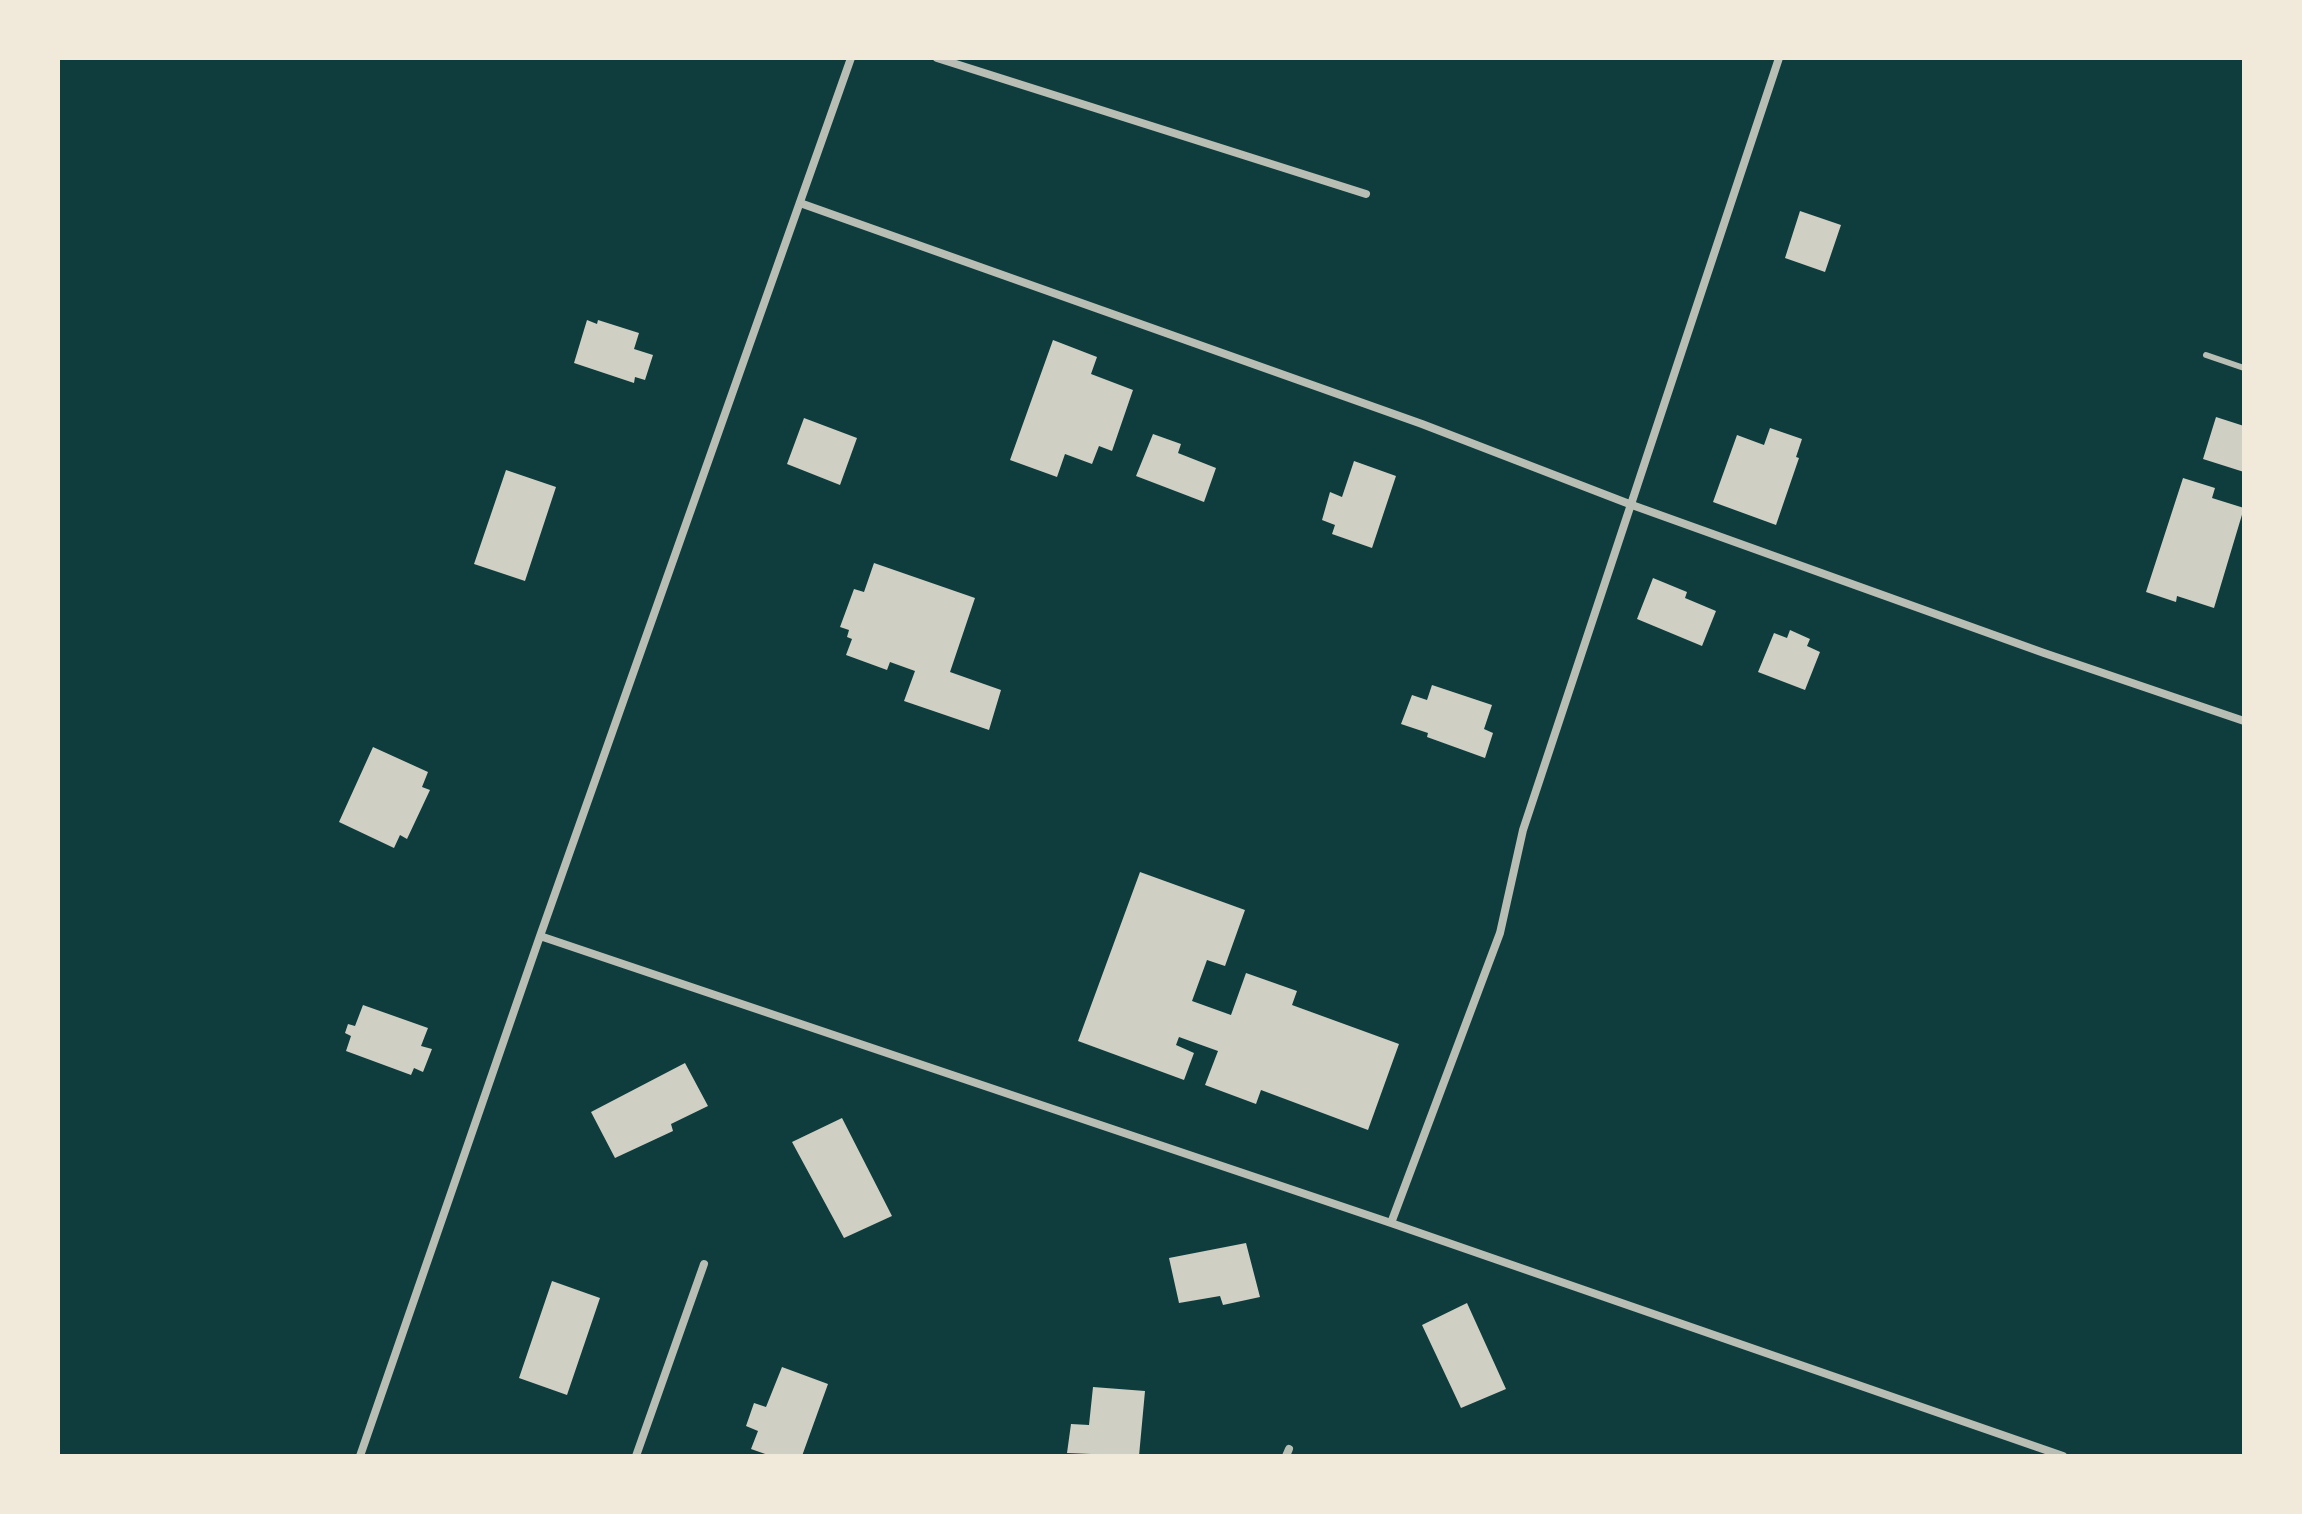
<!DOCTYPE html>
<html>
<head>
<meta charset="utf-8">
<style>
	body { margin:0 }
	#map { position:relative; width:2302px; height:1514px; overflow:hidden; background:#0f3d3e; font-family:"Fira Sans Condensed",sans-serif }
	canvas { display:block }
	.frame { position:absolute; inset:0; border:60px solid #f1e9da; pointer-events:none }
</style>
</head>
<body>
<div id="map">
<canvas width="2302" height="1514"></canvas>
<div class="frame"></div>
</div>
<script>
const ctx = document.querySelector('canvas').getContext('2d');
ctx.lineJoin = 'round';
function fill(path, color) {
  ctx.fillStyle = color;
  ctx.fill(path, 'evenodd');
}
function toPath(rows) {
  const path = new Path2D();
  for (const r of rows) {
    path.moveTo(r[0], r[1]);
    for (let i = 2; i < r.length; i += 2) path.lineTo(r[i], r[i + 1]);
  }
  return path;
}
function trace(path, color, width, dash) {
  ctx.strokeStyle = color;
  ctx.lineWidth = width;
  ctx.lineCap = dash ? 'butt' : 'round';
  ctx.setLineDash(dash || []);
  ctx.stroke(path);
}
fill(toPath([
	[1800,211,1841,225,1825,272,1785,258],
	[587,320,597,324,598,320,639,333,634,349,653,355,645,380,635,377,634,383,574,363],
	[1053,340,1097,357,1091,374,1133,390,1112,451,1099,446,1092,464,1065,454,1057,477,1010,460],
	[2216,417,2244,426,2244,472,2203,459],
	[804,418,857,438,840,485,787,464],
	[1770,428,1802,439,1796,457,1799,458,1776,525,1713,502,1737,435,1764,445],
	[1153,434,1181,444,1178,453,1216,468,1204,502,1136,476],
	[1354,461,1396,476,1372,548,1332,534,1335,525,1322,520,1330,492,1342,497],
	[506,470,556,487,525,581,474,564],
	[2183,478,2215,488,2212,498,2244,508,2214,608,2177,596,2176,602,2146,592],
	[874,563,975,598,950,672,1001,690,989,730,904,701,915,671,890,662,887,670,846,655,852,639,847,637,849,630,840,627,854,589,864,592],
	[1653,578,1687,592,1685,598,1716,611,1702,646,1637,619],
	[1790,630,1810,639,1807,646,1820,652,1805,690,1758,672,1774,633,1787,638],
	[1432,685,1492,705,1484,729,1493,733,1485,758,1427,737,1428,733,1401,724,1412,695,1427,700],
	[373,747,428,772,422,787,430,790,407,839,400,835,394,848,339,822],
	[1140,872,1245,910,1225,966,1207,960,1192,1001,1231,1015,1246,973,1297,991,1292,1005,1399,1044,1368,1130,1261,1090,1256,1104,1205,1085,1218,1051,1179,1037,1176,1045,1194,1053,1184,1080,1078,1041],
	[363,1005,428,1028,421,1046,432,1049,423,1072,414,1068,411,1075,346,1051,351,1036,345,1033,348,1024,355,1026],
	[685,1063,708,1106,671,1124,673,1131,615,1158,591,1112],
	[842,1118,892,1216,844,1238,792,1142],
	[1246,1243,1260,1297,1223,1305,1220,1296,1179,1303,1169,1258],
	[552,1281,600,1298,567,1395,519,1378],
	[1467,1303,1506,1389,1461,1408,1422,1325],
	[782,1367,828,1384,802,1456,771,1456,751,1449,758,1431,746,1426,754,1403,766,1407],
	[1093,1387,1145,1391,1139,1456,1067,1453,1071,1424,1089,1425]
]), '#cfcfc3');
trace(toPath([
	[2206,355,2244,368]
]), '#b8beb3', 6);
trace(toPath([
	[937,58,1366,194],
	[800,203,1422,424,1632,505,2044,653,2244,721],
	[540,936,1391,1223,2063,1456],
	[1391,1223,1500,933,1523,830,1779,58],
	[360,1456,540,936,851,58],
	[636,1456,704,1264],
	[1286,1456,1289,1449]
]), '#b8beb3', 8);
</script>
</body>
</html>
